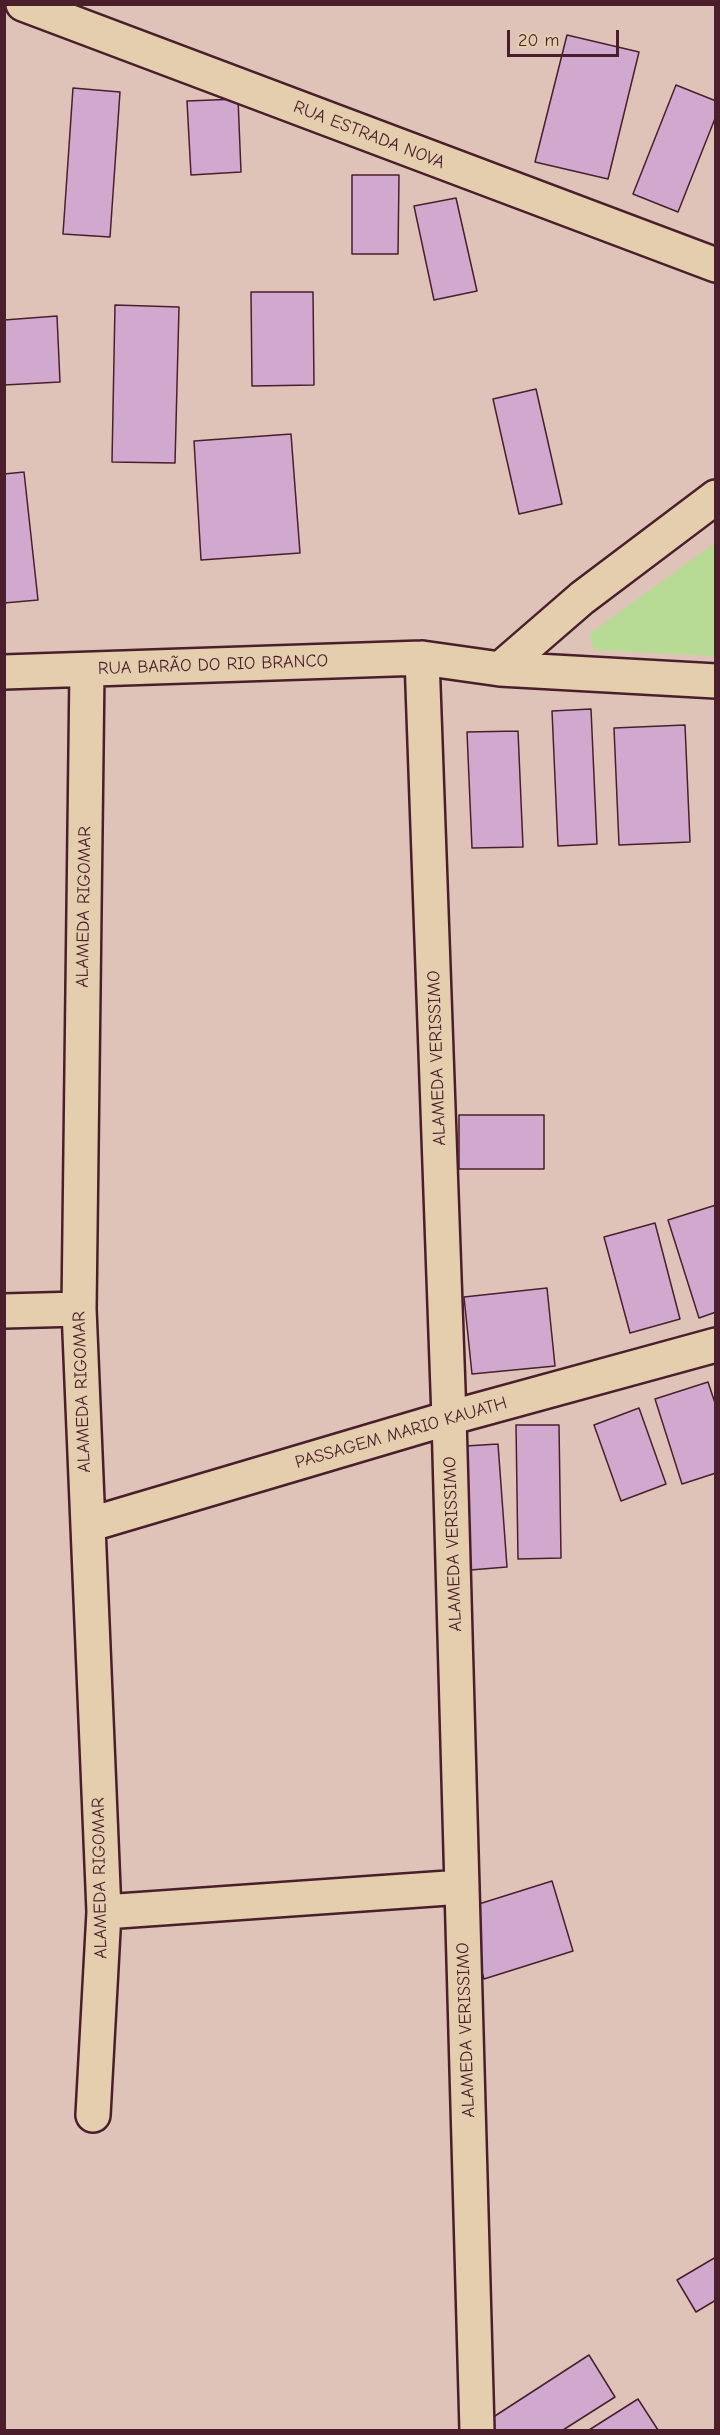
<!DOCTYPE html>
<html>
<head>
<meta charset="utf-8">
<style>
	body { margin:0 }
	#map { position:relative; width:720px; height:2435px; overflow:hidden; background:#dfc3b8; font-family:"Comic Neue",sans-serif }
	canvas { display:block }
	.frame { position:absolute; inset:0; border:6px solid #4a1f2b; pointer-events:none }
	.scale { position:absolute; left:507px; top:30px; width:112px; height:27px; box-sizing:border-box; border:3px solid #4a1f2b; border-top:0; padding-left:8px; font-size:18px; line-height:21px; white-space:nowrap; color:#4a1f2b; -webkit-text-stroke:4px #e5ceae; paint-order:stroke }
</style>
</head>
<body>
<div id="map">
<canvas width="720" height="2435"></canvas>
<div class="frame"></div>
<div class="scale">20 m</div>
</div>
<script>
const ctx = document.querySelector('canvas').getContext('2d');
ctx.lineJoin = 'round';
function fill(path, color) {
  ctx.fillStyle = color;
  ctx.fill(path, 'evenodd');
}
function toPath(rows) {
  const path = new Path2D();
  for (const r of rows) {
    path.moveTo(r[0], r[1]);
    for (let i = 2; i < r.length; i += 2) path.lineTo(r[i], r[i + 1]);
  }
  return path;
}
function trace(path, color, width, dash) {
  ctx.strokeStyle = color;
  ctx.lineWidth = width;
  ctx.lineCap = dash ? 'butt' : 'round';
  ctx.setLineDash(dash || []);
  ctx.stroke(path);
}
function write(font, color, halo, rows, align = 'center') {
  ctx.font = font + ' "Comic Neue",sans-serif';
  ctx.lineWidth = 5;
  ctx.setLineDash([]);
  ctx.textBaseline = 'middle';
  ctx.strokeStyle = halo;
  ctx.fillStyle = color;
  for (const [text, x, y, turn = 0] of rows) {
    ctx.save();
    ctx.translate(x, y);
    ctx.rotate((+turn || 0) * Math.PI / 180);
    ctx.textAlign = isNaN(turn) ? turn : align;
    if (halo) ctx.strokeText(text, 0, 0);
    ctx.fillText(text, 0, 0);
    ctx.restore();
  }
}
fill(toPath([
	[715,543,715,656,594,650,589,634]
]), '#b7db95');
const building = toPath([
	[567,35,639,52,608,179,535,162,567,35],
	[676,85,716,101,716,116,678,212,633,194,676,85],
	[73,88,120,92,110,237,63,234,73,88],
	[238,99,241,172,191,175,187,101,238,99],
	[352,175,399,175,398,254,352,254,352,175],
	[456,198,477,291,434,300,414,206,456,198],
	[251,292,313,292,314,385,252,386,251,292],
	[115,305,179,307,175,463,112,462,115,305],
	[57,316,60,382,4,385,4,320,57,316],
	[536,389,562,504,519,514,493,399,536,389],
	[291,434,300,553,201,560,194,441,291,434],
	[24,472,38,600,4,603,4,474,24,472],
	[591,709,597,844,558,846,552,711,591,709],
	[685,725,690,842,619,845,614,728,685,725],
	[518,731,523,847,472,848,467,732,518,731],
	[459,1115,544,1115,544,1169,459,1169,459,1115],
	[716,1205,716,1312,699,1318,668,1220,716,1205],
	[655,1223,680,1319,630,1333,604,1237,655,1223],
	[547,1288,555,1366,472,1374,464,1297,547,1288],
	[708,1382,716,1406,716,1473,682,1484,655,1399,708,1382],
	[639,1408,666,1484,621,1501,594,1425,639,1408],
	[516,1425,559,1425,561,1558,518,1559,516,1425],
	[498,1444,507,1567,458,1571,450,1447,498,1444],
	[552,1881,573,1951,484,1979,463,1909,552,1881],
	[716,2257,716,2300,696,2312,677,2280,716,2257],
	[589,2355,615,2397,563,2430,485,2430,481,2425,589,2355],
	[638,2399,658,2430,589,2430,638,2399]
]);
fill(building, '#d1a9cf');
trace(building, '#4a1f2b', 1.5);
const minor = toPath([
	[23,4,716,265],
	[422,658,449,1418,477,2430],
	[500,669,582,598,716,497],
	[87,670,79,1309,104,1912,93,2115],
	[4,672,422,658,500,669,716,681],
	[4,1311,79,1309],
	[88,1525,449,1418,716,1345],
	[104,1912,462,1887]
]);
trace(minor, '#4a1f2b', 38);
trace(minor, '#e5ceae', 33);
write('18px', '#4a1f2b', '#e5ceae', [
	["RUA ESTRADA NOVA",369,135,21],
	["RUA BARÃO DO RIO BRANCO",213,665,-2],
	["ALAMEDA RIGOMAR",84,907,-89],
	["ALAMEDA VERISSIMO",437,1058,-92],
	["ALAMEDA RIGOMAR",82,1392,-92],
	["PASSAGEM MARIO KAUATH",401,1433,-16],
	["ALAMEDA VERISSIMO",453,1544,-92],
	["ALAMEDA RIGOMAR",100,1878,-91],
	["ALAMEDA VERISSIMO",466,2030,-92]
]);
</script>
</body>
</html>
